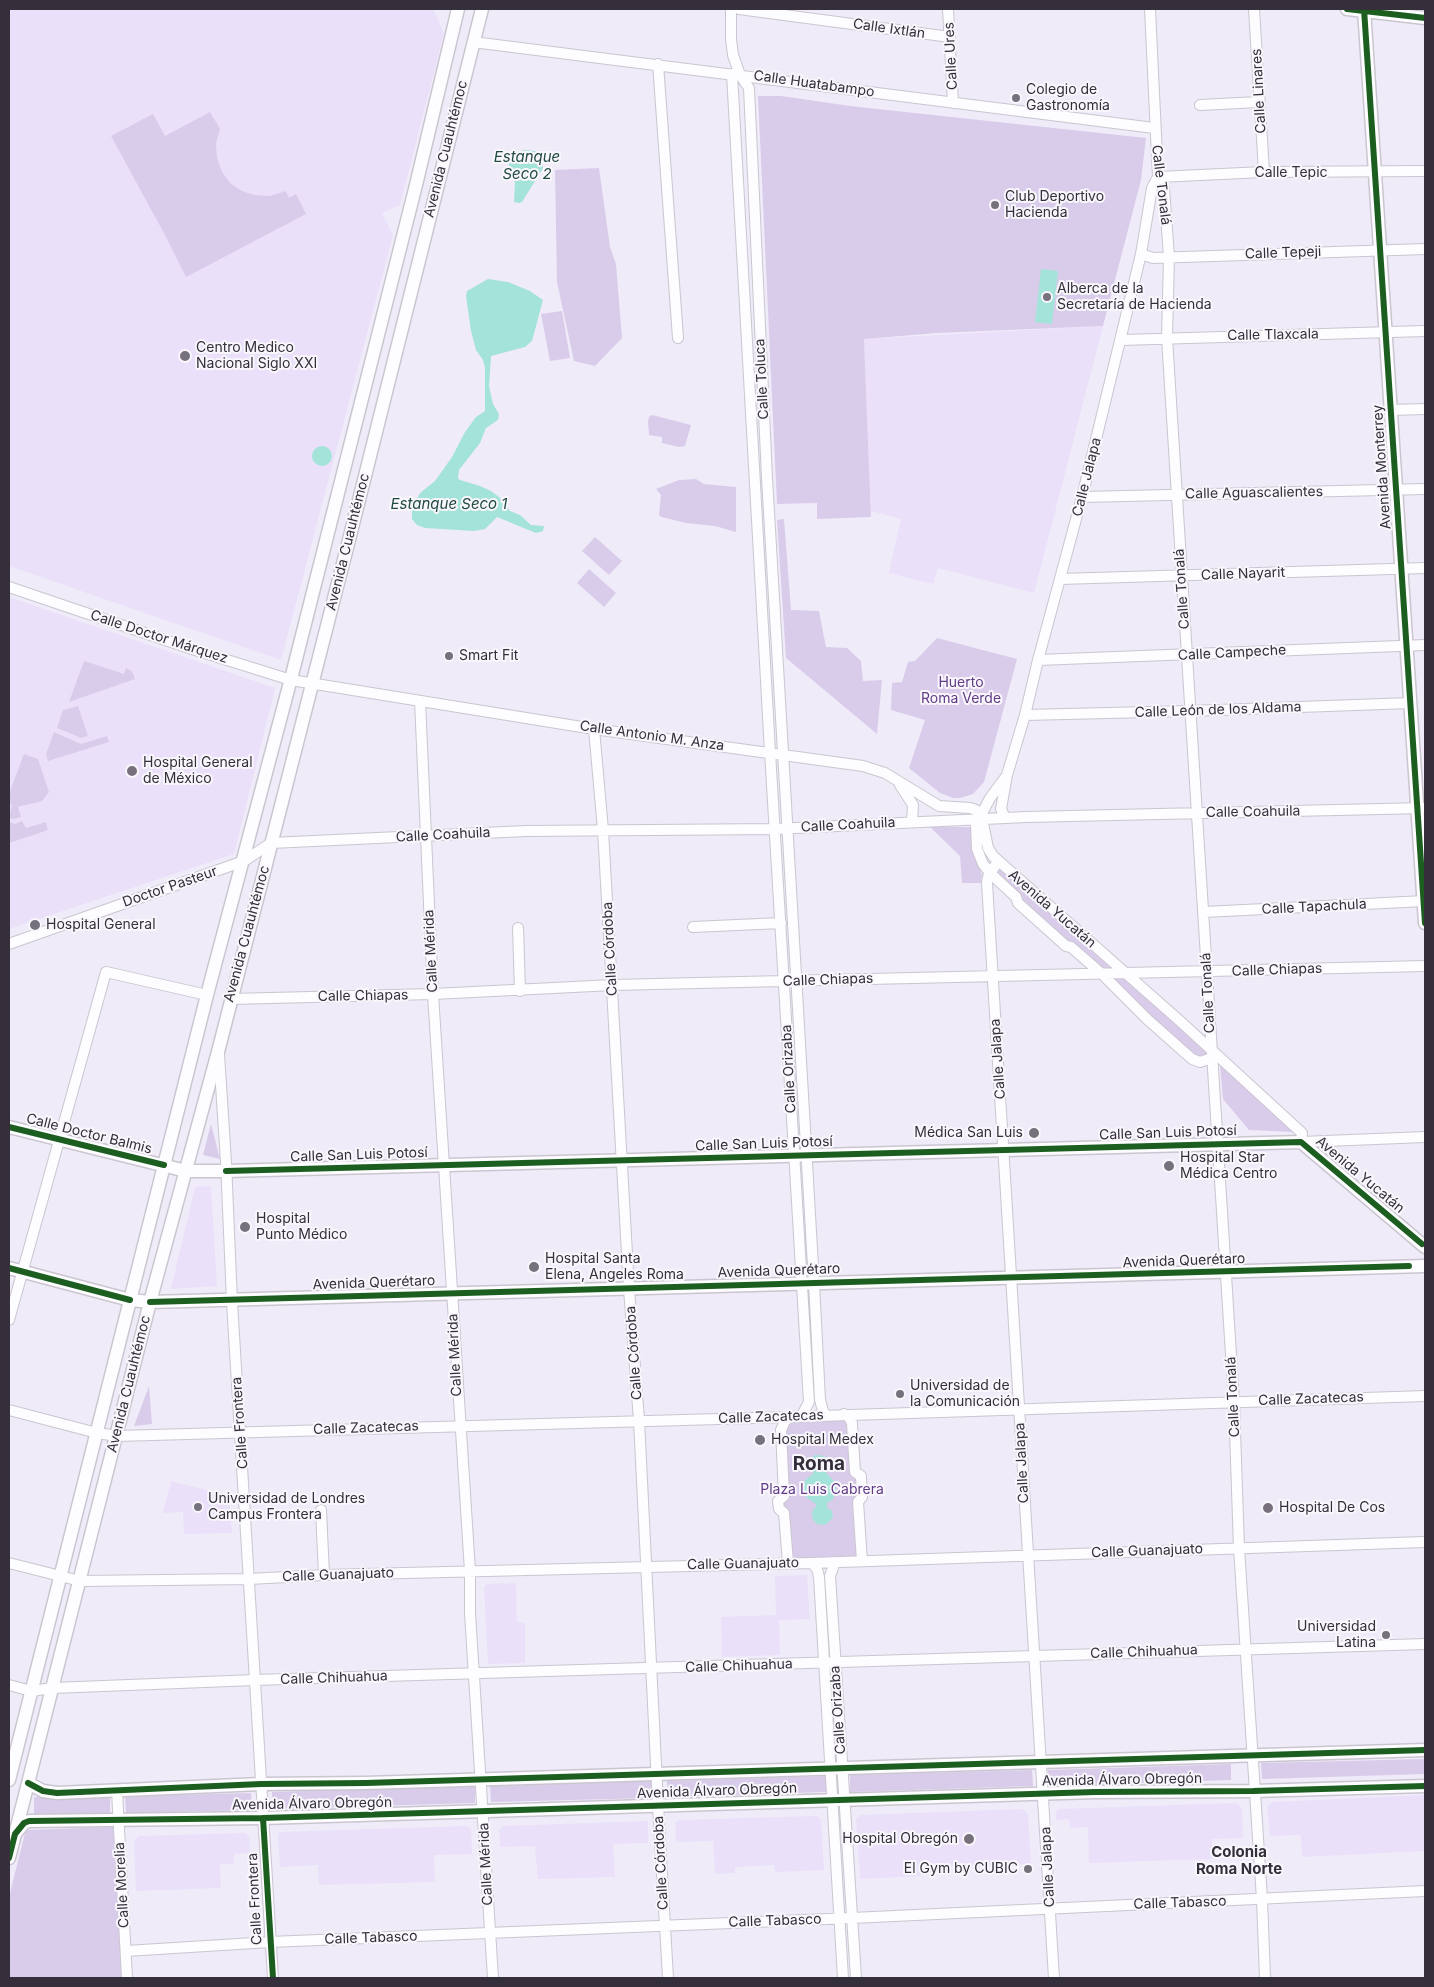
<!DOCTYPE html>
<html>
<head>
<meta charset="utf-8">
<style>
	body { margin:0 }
	#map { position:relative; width:1434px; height:1987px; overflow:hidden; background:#f0ebf8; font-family:Inter,sans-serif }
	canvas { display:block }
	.frame { position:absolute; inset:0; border:10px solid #342f3a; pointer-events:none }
</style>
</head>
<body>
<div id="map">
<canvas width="1434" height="1987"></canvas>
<div class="frame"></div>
</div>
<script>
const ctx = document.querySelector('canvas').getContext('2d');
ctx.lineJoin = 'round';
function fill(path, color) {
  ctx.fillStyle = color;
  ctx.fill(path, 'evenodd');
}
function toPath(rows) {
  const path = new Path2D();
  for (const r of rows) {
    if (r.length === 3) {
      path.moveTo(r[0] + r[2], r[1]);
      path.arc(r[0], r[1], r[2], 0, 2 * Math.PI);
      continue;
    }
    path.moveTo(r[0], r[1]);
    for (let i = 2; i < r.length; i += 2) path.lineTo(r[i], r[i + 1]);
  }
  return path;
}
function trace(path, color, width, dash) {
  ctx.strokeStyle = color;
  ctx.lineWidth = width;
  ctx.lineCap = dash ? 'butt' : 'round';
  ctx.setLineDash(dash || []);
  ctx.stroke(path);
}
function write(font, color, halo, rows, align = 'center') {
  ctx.font = font + ' Inter,sans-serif';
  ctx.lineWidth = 4;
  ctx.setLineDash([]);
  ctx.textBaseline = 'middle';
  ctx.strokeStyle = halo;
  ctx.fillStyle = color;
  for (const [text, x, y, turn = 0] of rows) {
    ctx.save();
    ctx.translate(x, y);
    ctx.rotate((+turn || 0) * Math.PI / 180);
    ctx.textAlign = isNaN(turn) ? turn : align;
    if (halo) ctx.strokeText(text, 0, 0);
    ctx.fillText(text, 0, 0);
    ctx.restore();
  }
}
fill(toPath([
	[9,9,433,9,444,33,400,205,382,213,393,235,281,660,9,566],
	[1103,326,1034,593,938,568,933,584,889,573,901,519,871,511,864,339],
	[9,597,275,688,234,854,9,929],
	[211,1186,217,1286,171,1289,195,1187],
	[171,1481,229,1496,232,1533,184,1534,183,1512,163,1513],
	[807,1575,810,1619,779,1620,780,1655,722,1657,721,1617,776,1615,775,1576],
	[516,1583,517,1622,525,1623,525,1663,488,1664,484,1587,487,1584],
	[1425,1795,1425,1851,1302,1857,1301,1835,1270,1836,1267,1807,1272,1802],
	[1236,1803,1242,1808,1243,1838,1212,1839,1212,1859,1089,1863,1088,1827,1070,1828,1069,1819,1056,1820,1056,1812,1059,1809],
	[1023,1809,1028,1814,1031,1864,920,1868,921,1876,860,1879,856,1819,861,1815],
	[817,1816,821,1820,824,1870,775,1872,774,1865,735,1867,735,1873,715,1874,713,1841,676,1842,675,1823,679,1820],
	[648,1821,648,1843,613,1844,615,1877,538,1879,535,1846,500,1847,499,1830,503,1826],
	[467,1826,471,1830,472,1854,434,1855,435,1882,319,1885,318,1865,280,1867,278,1835,280,1832],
	[245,1833,249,1837,250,1853,234,1854,234,1864,220,1864,221,1888,136,1891,134,1841,139,1836]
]), '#eae0fa');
fill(toPath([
	[758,96,781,96,850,106,1146,138,1141,180,1103,326,937,333,864,339,871,517,817,519,817,503,777,504],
	[210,112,220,129,216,143,217,158,222,172,231,184,242,191,254,195,270,196,286,191,289,198,296,194,306,214,186,277,165,235,111,136,153,114,165,136],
	[599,168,610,247,616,264,622,338,595,366,574,361,557,282,555,170],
	[562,311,570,358,550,361,541,314],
	[652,415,691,425,685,446,679,447,662,443,662,437,649,435,648,422,649,417],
	[696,479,704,484,736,487,736,532,715,526,686,523,661,517,659,514,661,495,656,489,679,480],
	[784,519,791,610,819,611,826,647,847,648,861,661,863,681,882,680,877,734,786,658,777,520],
	[595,537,622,561,609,575,582,551],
	[589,569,616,593,604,607,577,583],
	[937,638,1017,659,984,782,973,794,960,798,953,798,940,793,909,768,925,720,891,710,892,683,902,682,908,662,915,661],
	[84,661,124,674,126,668,132,671,135,679,69,702],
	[78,706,88,736,81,738,57,728,63,710],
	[54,732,81,744,107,736,109,742,48,761,46,754],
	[24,754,38,759,49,792,42,801,18,807,21,817,14,819,9,818,12,805,9,803,9,794],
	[22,821,26,828,46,822,48,830,9,843,9,822,15,824],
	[930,827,971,827,972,845,982,875,981,883,962,883,960,856],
	[997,869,1001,870,1114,971,1103,972,1022,903,995,870],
	[1122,976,1208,1054,1200,1061,1149,1017,1147,1011,1110,977],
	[1220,1065,1294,1132,1249,1130,1223,1099],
	[211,1124,220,1159,203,1155],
	[149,1386,152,1424,134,1426],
	[848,1416,855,1472,861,1476,862,1561,788,1563,779,1509,785,1421],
	[1425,1759,1425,1774,1262,1779,1261,1763],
	[1231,1764,1231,1780,1048,1786,1048,1770],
	[1032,1770,1033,1786,850,1792,850,1775],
	[826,1776,826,1792,668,1797,667,1781],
	[651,1781,652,1798,491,1802,490,1786],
	[475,1786,475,1803,272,1809,272,1792],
	[251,1793,252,1810,126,1813,125,1796],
	[110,1796,110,1813,34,1814,34,1797],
	[114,1827,123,1978,9,1978,9,1897,25,1833,28,1830]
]), '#d9cceb');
fill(toPath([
	[525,150,535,151,541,158,543,168,522,202,519,203,514,202,515,183,509,166,509,159,513,153],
	[1041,269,1058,271,1052,324,1035,322],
	[488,279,508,282,530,291,543,300,532,341,525,347,491,356,489,386,493,404,499,414,498,420,486,428,480,443,459,470,458,478,460,480,480,486,491,491,499,497,510,511,520,515,531,525,544,526,543,531,536,533,497,517,485,529,474,531,425,528,417,525,412,519,412,509,420,493,435,481,452,457,465,432,476,417,485,411,485,368,483,360,476,350,471,331,466,296,467,291],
	[322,456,10],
	[814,1455,820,1455,826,1457,829,1461,826,1473,835,1482,836,1491,833,1499,827,1503,827,1508,832,1511,833,1517,829,1522,824,1525,817,1524,813,1520,812,1515,813,1509,816,1507,816,1504,806,1497,803,1492,805,1480,813,1474,813,1469,810,1467,809,1462]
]), '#a4e3d9');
const minor = toPath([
	[731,9,731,39,733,55,740,75,749,88,767,478,814,1283,820,1400,823,1411,826,1415],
	[739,9,950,37],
	[948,9,953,103],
	[1150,9,1158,177,1164,188,1169,257,1167,338,1234,1402,1239,1548,1262,1899,1265,1978],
	[1254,9,1264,172],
	[473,42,1154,128],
	[658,64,678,338],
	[732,74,770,752,809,1402,802,1415],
	[1200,105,1259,102],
	[1158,177,1264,172,1425,171],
	[1141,254,1153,258,1425,249],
	[1121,340,1425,331],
	[1390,410,1425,409],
	[1082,497,1425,489],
	[1060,579,1425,568],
	[9,587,192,649,291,680,594,729,863,766,885,773,939,806,970,808,976,810,983,823,988,848,993,856,1181,1022,1302,1133,1301,1142,1425,1137],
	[1038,660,1425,645],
	[420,701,433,994,470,1571,470,1613,493,1978],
	[1025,715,1190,711,1410,703],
	[594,729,603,830,629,1289,639,1420,658,1805,668,1978],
	[1005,778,990,798,976,825,977,849,983,864,990,873,1016,897,1018,903,1066,946,1071,947,1103,975,1147,1019,1192,1059,1200,1062,1212,1058],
	[900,785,913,805,912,822],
	[1005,818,1001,809,1007,775,1025,715,1038,660,1082,497,1141,254,1152,188,1158,177],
	[998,861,988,877,987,883,1054,1978],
	[1204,912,1425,901],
	[693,927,781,923],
	[518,928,520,991],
	[9,944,244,861,271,843,526,831,775,829,1026,817,1425,808],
	[230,999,433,994,613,985,1425,966],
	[219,1054,226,1162,232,1302,273,1978],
	[9,1320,106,972,207,995],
	[9,1410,97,1433,117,1436,790,1417,1425,1396],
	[844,1414,848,1416,852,1423,855,1472,861,1476,862,1497,858,1502,862,1561],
	[321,1510,324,1575],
	[835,1562,830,1576,856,1978],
	[9,1563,80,1581,249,1579,324,1575,812,1563,1425,1542],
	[788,1563,784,1513,779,1509,778,1501,784,1496,781,1430,785,1421,790,1417],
	[812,1563,817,1569,819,1577,843,1978],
	[9,1685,31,1691,53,1688,255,1680,1425,1644],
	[117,1791,127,1978],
	[126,1951,270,1942,852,1918,1425,1891]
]);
const major = toPath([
	[1347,9,1425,18],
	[1364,9,1425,923],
	[9,1127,186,1171,226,1171,1301,1142,1425,1247],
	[9,1268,130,1300,150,1302,1425,1266],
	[9,1780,207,995,293,671,416,185,458,9],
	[28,1783,43,1791,57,1793,261,1784,366,1783,1425,1750],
	[15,1834,24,1823,29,1821,263,1818,1095,1792,1253,1791,1425,1786],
	[9,1858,150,1302,219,1048,350,536,482,9]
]);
trace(minor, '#cac6d0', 12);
trace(major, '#cac6d0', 15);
trace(minor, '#fdfcfe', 10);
trace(major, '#fdfcfe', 12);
trace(toPath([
	[1347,9,1425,18],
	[1364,9,1425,923],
	[9,1127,164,1165],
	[226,1171,1301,1142,1422,1244],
	[9,1268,130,1300],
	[150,1302,1409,1266],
	[28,1783,43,1791,57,1793,261,1784,366,1783,1425,1750],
	[263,1818,273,1978],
	[9,1858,15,1834,24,1823,29,1821,263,1818,1095,1792,1253,1791,1425,1786]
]), '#1b5e20', 6);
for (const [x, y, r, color] of [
	[1016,98,5,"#76717c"],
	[995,205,5,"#76717c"],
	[1047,297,5,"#76717c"],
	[185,356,6,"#76717c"],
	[449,656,5,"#76717c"],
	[132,771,6,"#76717c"],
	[35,925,6,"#76717c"],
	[1034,1133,6,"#76717c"],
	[1169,1166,6,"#76717c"],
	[245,1227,6,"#76717c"],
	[534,1267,6,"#76717c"],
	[900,1394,5,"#76717c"],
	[760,1440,6,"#76717c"],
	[198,1507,5,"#76717c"],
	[1268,1508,6,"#76717c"],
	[1386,1635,5,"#76717c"],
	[969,1839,6,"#76717c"],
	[1028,1869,5,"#76717c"]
]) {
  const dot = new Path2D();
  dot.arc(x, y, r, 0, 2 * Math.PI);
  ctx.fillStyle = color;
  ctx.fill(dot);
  trace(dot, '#f9f7fc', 2);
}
write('14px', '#342f3a', '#f9f7fc', [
	["Calle Ixtlán",889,29,8],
	["Calle Ures",951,56,-93],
	["Calle Huatabampo",814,84,8],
	["Calle Linares",1259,91,-93],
	["Avenida Cuauhtémoc",446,149,-76],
	["Calle Tepic",1291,173],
	["Calle Tonalá",1161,185,83],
	["Calle Tepeji",1283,253,-2],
	["Calle Tlaxcala",1273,335,-1],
	["Calle Toluca",762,379,-93],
	["Avenida Monterrey",1382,467,-94],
	["Calle Jalapa",1087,477,-76],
	["Calle Aguascalientes",1254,493,-1],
	["Avenida Cuauhtémoc",348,542,-76],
	["Calle Nayarit",1243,574,-2],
	["Calle Tonalá",1182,589,-94],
	["Calle Doctor Márquez",159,637,18],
	["Calle Campeche",1232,653,-3],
	["Calle León de los Aldama",1218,710,-2],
	["Calle Antonio M. Anza",652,736,8],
	["Calle Coahuila",1253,812,-1],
	["Calle Coahuila",848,825,-3],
	["Calle Coahuila",443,835,-3],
	["Doctor Pasteur",170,887,-19],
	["Calle Tapachula",1314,907,-3],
	["Avenida Yucatán",1052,909,41],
	["Avenida Cuauhtémoc",247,934,-75],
	["Calle Córdoba",610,949,-93],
	["Calle Mérida",431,951,-93],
	["Calle Chiapas",1277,970,-2],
	["Calle Chiapas",828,980,-2],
	["Calle Tonalá",1208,993,-93],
	["Calle Chiapas",363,996,-1],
	["Calle Jalapa",998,1059,-94],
	["Calle Orizaba",789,1069,-93],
	["Calle San Luis Potosí",1168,1133,-2],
	["Calle Doctor Balmis",89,1134,14],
	["Calle San Luis Potosí",764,1144,-2],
	["Calle San Luis Potosí",359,1155,-2],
	["Avenida Yucatán",1360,1175,40],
	["Avenida Querétaro",1184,1261,-2],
	["Avenida Querétaro",779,1271,-2],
	["Avenida Querétaro",374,1283,-2],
	["Calle Córdoba",634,1353,-94],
	["Calle Mérida",455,1355,-93],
	["Avenida Cuauhtémoc",129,1384,-76],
	["Calle Tonalá",1233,1397,-93],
	["Calle Zacatecas",1311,1399,-2],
	["Calle Zacatecas",771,1417,-2],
	["Calle Frontera",240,1423,-94],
	["Calle Zacatecas",366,1428,-2],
	["Calle Jalapa",1022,1463,-93],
	["Calle Guanajuato",1147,1551,-2],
	["Calle Guanajuato",743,1564,-1],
	["Calle Guanajuato",338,1575,-2],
	["Calle Chihuahua",1144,1652,-2],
	["Calle Chihuahua",739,1666,-2],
	["Calle Chihuahua",334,1678,-2],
	["Calle Orizaba",838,1710,-94],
	["Avenida Álvaro Obregón",1122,1780,-1],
	["Avenida Álvaro Obregón",717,1791,-2],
	["Avenida Álvaro Obregón",312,1804,-1],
	["Calle Córdoba",661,1863,-93],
	["Calle Mérida",486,1864,-93],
	["Calle Jalapa",1048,1867,-93],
	["Calle Morelia",122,1885,-93],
	["Calle Frontera",255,1899,-93],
	["Calle Tabasco",1180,1903,-2],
	["Calle Tabasco",775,1921,-2],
	["Calle Tabasco",371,1938,-2]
]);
write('14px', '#342f3a', '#f9f7fc', [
	["Colegio de",1026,90],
	["Gastronomía",1026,106],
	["Club Deportivo",1005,197],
	["Hacienda",1005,213],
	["Alberca de la",1057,289],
	["Secretaría de Hacienda",1057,305],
	["Centro Medico",196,348],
	["Nacional Siglo XXI",196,364],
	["Smart Fit",459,656],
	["Hospital General",143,763],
	["de México",143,779],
	["Hospital General",46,925],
	["Médica San Luis",1023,1133,"right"],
	["Hospital Star",1180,1158],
	["Médica Centro",1180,1174],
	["Hospital",256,1219],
	["Punto Médico",256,1235],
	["Hospital Santa",545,1259],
	["Elena, Angeles Roma",545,1275],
	["Universidad de",910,1386],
	["la Comunicación",910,1402],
	["Hospital Medex",771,1440],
	["Universidad de Londres",208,1499],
	["Campus Frontera",208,1515],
	["Hospital De Cos",1279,1508],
	["Universidad",1376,1627,"right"],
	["Latina",1376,1643,"right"],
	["Hospital Obregón",958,1839,"right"],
	["El Gym by CUBIC",1018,1869,"right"]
], 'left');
write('14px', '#613c87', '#f9f7fc', [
	["Huerto",961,683],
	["Roma Verde",961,699],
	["Plaza Luis Cabrera",822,1490]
]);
write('italic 15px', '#224c43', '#f9f7fc', [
	["Estanque",527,157],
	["Seco 2",527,174],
	["Estanque Seco 1",449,504]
]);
write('bold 15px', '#342f3a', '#f9f7fc', [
	["Colonia",1239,1852],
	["Roma Norte",1239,1869]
]);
write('bold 19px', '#342f3a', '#f9f7fc', [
	["Roma",819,1464]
]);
</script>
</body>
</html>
